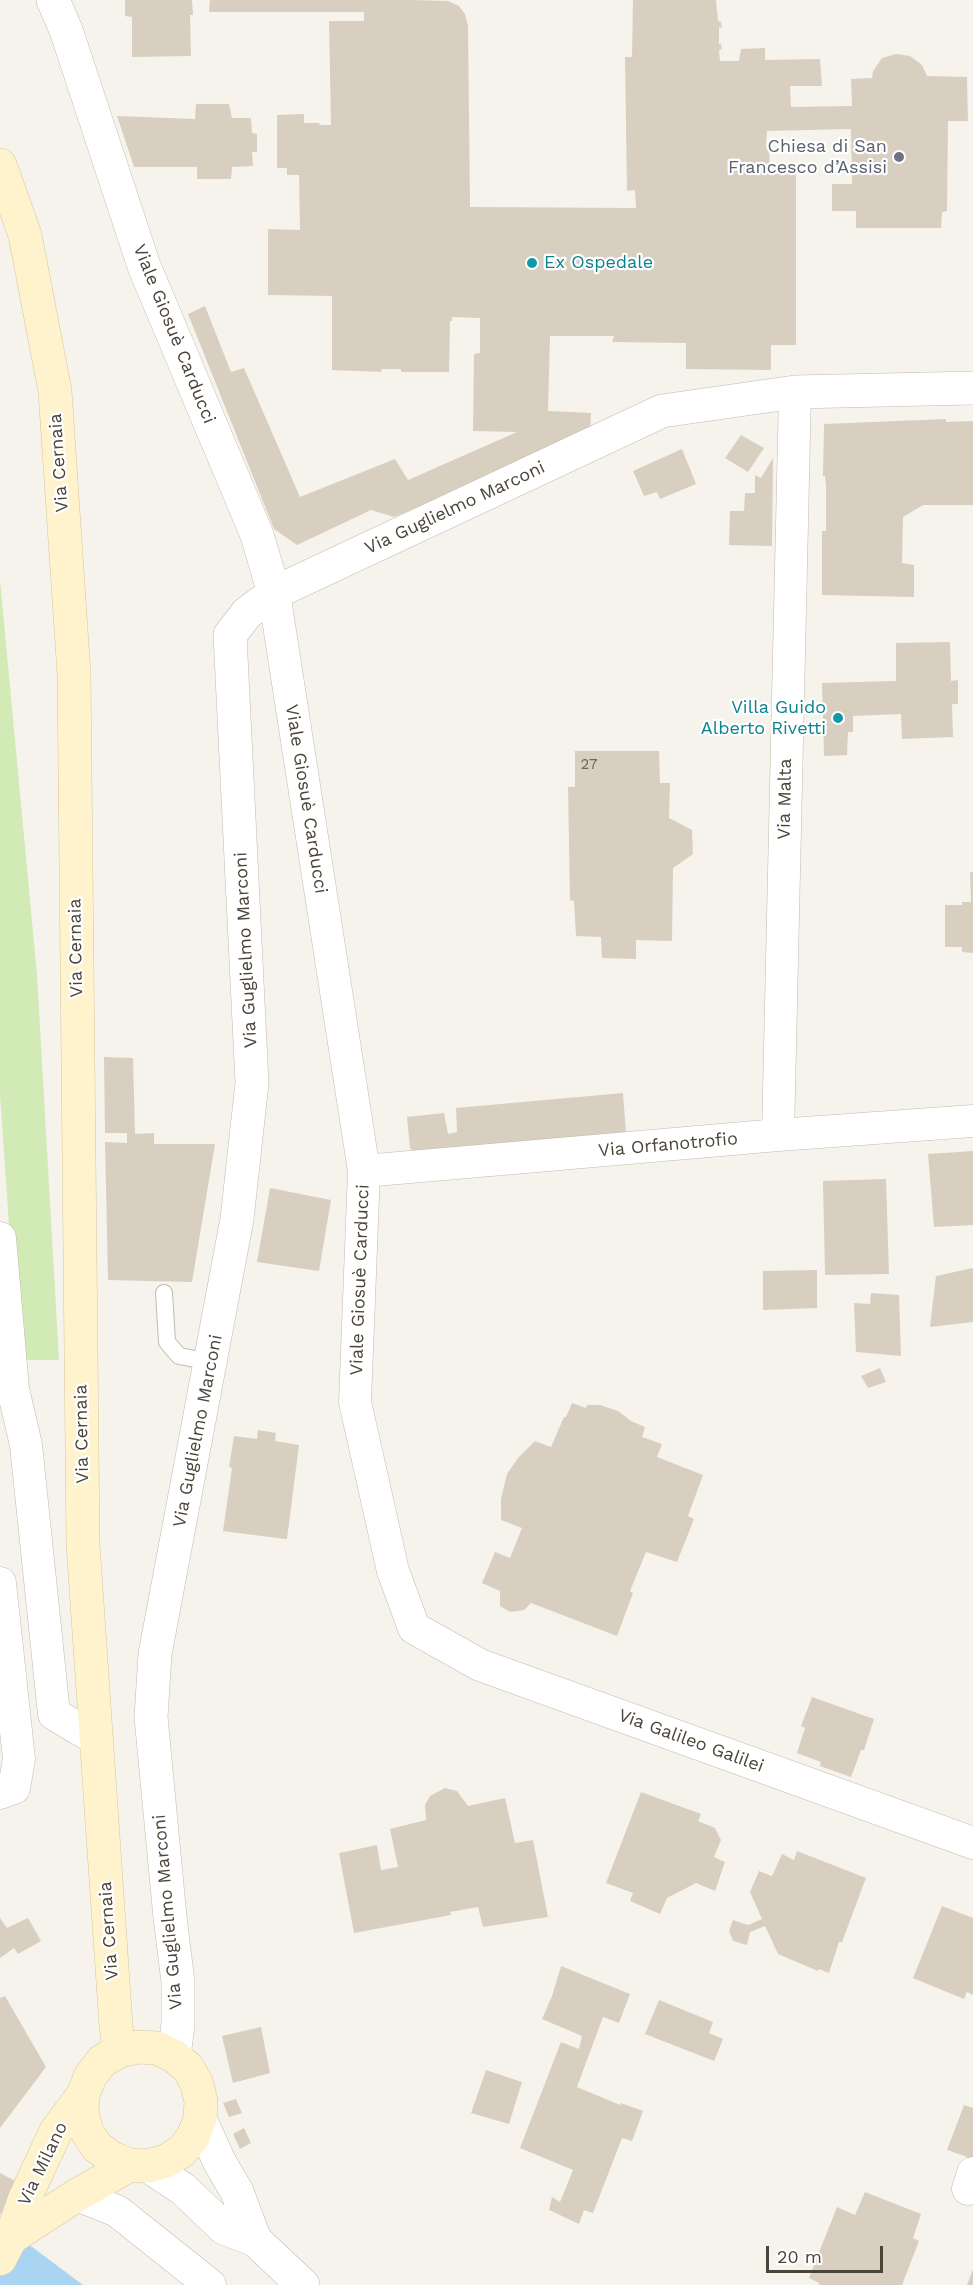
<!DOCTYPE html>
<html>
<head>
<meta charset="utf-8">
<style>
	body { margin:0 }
	#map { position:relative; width:973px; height:2285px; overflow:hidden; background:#f6f3ec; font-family:"Work Sans",sans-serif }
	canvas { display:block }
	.scale { position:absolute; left:766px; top:2246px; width:117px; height:27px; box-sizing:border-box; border:3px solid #4b4439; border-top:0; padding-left:8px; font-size:18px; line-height:21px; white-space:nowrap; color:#4b4439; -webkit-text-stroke:4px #fff; paint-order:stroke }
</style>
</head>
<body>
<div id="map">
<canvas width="973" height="2285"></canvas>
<div class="scale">20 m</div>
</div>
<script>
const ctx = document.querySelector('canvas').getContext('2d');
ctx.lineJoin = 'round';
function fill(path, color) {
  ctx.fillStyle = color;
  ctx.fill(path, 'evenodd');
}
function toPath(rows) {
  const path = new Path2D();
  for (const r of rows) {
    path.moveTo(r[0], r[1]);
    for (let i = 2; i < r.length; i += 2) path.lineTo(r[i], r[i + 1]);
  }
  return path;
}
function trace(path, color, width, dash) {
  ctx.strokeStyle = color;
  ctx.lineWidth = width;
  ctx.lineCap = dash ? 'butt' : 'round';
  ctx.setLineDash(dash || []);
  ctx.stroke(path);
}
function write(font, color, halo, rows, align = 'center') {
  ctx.font = font + ' "Work Sans",sans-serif';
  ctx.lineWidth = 4.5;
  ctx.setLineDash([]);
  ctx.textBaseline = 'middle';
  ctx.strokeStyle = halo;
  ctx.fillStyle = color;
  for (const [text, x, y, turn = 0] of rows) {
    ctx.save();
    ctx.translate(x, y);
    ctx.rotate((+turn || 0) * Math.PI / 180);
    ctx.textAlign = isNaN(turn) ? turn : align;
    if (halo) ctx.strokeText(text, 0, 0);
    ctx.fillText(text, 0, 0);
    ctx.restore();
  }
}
fill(toPath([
	[0,580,37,975,59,1360,19,1360,18,1354,0,1095]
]), '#d2eab5');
fill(toPath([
	[0,2223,83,2285,0,2285]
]), '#a9d4f2');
fill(toPath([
	[125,0,192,0,193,15,190,15,191,56,132,57,132,17,125,16],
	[210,0,411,0,448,1,459,6,465,14,468,26,470,207,636,208,635,190,627,191,625,57,632,57,633,0,716,0,718,21,721,22,722,28,719,27,719,44,721,44,722,49,719,50,720,61,739,61,741,49,765,48,765,60,820,59,822,86,790,86,791,107,852,106,851,79,872,78,873,71,882,58,896,54,910,56,922,65,927,76,967,77,968,121,948,121,947,211,942,212,941,228,856,228,856,211,832,211,832,184,852,184,851,129,767,131,766,147,769,147,770,173,796,174,796,345,771,345,771,370,686,369,686,343,612,342,614,336,550,336,548,411,591,413,590,434,394,517,371,510,297,545,274,529,188,314,205,306,231,372,244,368,300,497,395,459,408,480,517,432,473,431,474,354,480,353,480,318,452,317,452,321,450,321,449,372,401,372,401,369,382,369,381,372,332,370,332,296,268,295,268,229,300,230,299,175,287,175,287,168,277,168,277,115,304,114,304,123,320,123,319,125,331,125,329,21,364,21,364,12,209,12],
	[196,104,229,104,232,118,251,118,252,133,257,134,257,152,252,152,253,166,232,167,231,179,197,179,197,167,134,167,117,116,195,119],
	[946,419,946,422,973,421,973,505,923,505,903,517,902,563,914,565,914,597,822,595,822,531,826,531,826,485,825,476,823,476,824,424],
	[741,435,764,448,748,472,725,458],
	[682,449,696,484,660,499,657,492,644,496,633,471],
	[773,458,772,546,729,545,730,511,744,511,745,493,755,493,755,475,761,478],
	[950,642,951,681,958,680,958,704,952,704,953,737,902,739,901,714,853,716,853,732,848,732,847,755,824,756,822,683,896,681,896,643],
	[575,751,659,751,660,783,670,783,669,818,692,830,693,854,673,868,672,941,636,940,636,959,602,958,601,937,576,936,574,901,570,900,568,787,575,787],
	[970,872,973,872,973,953,962,952,962,947,945,947,945,905,962,905,962,902,971,902],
	[104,1057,133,1058,135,1134,154,1133,154,1143,155,1144,215,1144,192,1282,108,1280,105,1142,127,1143,127,1133,105,1133],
	[623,1093,626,1133,416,1153,410,1148,407,1117,444,1113,448,1134,457,1132,456,1108],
	[973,1151,973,1225,934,1227,928,1154],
	[886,1179,889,1274,825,1275,823,1181],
	[270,1188,331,1200,319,1271,257,1262],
	[973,1268,973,1322,930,1327,936,1276],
	[817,1270,817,1308,763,1310,763,1271],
	[871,1293,899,1295,901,1356,856,1352,854,1303,870,1304],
	[880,1368,886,1382,868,1388,861,1376],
	[572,1403,586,1408,587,1405,600,1405,618,1411,631,1421,645,1427,642,1437,662,1444,657,1457,703,1475,688,1516,694,1519,677,1562,646,1552,630,1591,633,1593,617,1636,531,1603,524,1610,510,1612,500,1606,500,1591,482,1583,495,1552,510,1558,522,1528,501,1520,501,1499,507,1474,518,1458,535,1441,551,1447,564,1417,566,1417],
	[258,1430,276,1433,275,1441,299,1445,287,1539,285,1539,223,1531,232,1468,229,1467,234,1436,257,1439],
	[812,1697,874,1719,864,1750,861,1750,851,1777,820,1766,821,1762,797,1753,805,1728,801,1726],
	[445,1788,457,1791,468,1806,505,1798,515,1843,533,1840,548,1917,483,1927,478,1907,450,1912,451,1915,354,1933,339,1853,377,1845,381,1870,398,1867,390,1829,426,1820,425,1805,430,1796],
	[641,1792,701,1814,698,1821,715,1828,721,1840,714,1857,725,1862,715,1891,696,1883,667,1898,660,1914,630,1901,633,1893,606,1883],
	[797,1851,866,1878,842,1942,839,1942,829,1973,819,1969,818,1971,778,1954,765,1926,750,1932,747,1945,733,1941,729,1931,733,1920,748,1925,762,1919,750,1892,759,1871,772,1876,782,1854,794,1860],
	[942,1906,973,1918,973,1995,967,1992,964,1999,913,1978],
	[0,1918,7,1928,28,1918,41,1941,18,1954,14,1948,0,1958],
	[561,1966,630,1994,619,2023,603,2017,577,2087,620,2105,621,2103,643,2111,632,2141,622,2138,593,2213,584,2210,579,2224,549,2210,552,2197,560,2202,573,2170,520,2148,561,2042,579,2049,582,2036,542,2019,552,1996],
	[5,1996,46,2067,0,2128,0,1998],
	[659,2000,713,2022,709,2033,723,2039,714,2061,645,2034],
	[261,2027,270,2073,233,2083,222,2036],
	[486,2070,522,2082,509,2124,471,2113],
	[236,2099,242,2113,229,2117,223,2103],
	[964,2105,973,2108,973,2159,947,2150],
	[244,2128,251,2143,240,2149,233,2134],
	[0,2173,17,2182,0,2215],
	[865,2192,921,2214,913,2238,919,2241,902,2285,819,2285,819,2283,809,2278,837,2207,855,2215],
	[973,2269,973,2285,967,2285]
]), '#d8cfc1');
const service = toPath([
	[164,1293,167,1342,179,1356,211,1362]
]);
const minor = toPath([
	[274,593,364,1171,355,1402,393,1571,414,1628,480,1665,973,1843],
	[778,1135,795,392],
	[364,1171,778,1135,973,1121],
	[0,1238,13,1389,26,1445,54,1714,96,1739],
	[0,1583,19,1759,14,1788,0,1793],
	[968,2189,973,2173],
	[77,2195,117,2211,210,2285]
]);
const tertiary = toPath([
	[53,0,66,30,144,266,257,535,274,593],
	[174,2056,178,2024,178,1982,170,1917,151,1717,155,1654,237,1219,252,1083,230,635,247,613,274,593,662,411,795,392,973,388],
	[200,2119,219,2161,237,2192,255,2240],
	[148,2166,183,2189,224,2228,255,2240,303,2285]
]);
const secondary = toPath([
	[0,165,25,235,55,391,74,674,83,1544,116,2026,119,2051],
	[11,2238,77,2195,130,2165],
	[0,2259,11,2238,24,2200,56,2131,83,2095,90,2077,102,2061,119,2051,138,2047,157,2048,174,2056,188,2068,197,2084,201,2101,200,2119,193,2137,182,2151,166,2161,148,2166,130,2165,112,2158,97,2147,87,2132,82,2113,83,2095]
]);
trace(service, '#c2bbae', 18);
trace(minor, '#c2bbae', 33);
trace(tertiary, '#c2bbae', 34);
trace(secondary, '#d6c79b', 34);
trace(service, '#fff', 16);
trace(minor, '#fff', 32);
trace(tertiary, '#fff', 33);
trace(secondary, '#fff3cd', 33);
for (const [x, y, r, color] of [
	[899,157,6,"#6b7280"],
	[532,263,6,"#0f9aa8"],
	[838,718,6,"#0f9aa8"]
]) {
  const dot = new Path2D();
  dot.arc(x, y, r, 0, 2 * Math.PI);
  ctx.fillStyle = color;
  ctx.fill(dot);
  trace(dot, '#fff', 2);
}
write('15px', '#6e675b', null, [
	["27",589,765]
]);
write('18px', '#5b616d', '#fff', [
	["Chiesa di San",887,147],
	["Francesco d’Assisi",887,168]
], 'right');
write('18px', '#0d838f', '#fff', [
	["Ex Ospedale",544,263],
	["Villa Guido",826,708,"right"],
	["Alberto Rivetti",826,729,"right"]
], 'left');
write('18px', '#4b4439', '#fff', [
	["Viale Giosuè Carducci",174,334,68],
	["Via Cernaia",59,463,-94],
	["Via Guglielmo Marconi",455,508,-25],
	["Viale Giosuè Carducci",306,799,81],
	["Via Malta",785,799,-89],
	["Via Cernaia",76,948,-91],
	["Via Guglielmo Marconi",246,950,-93],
	["Via Orfanotrofio",668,1145,-5],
	["Viale Giosuè Carducci",360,1280,-88],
	["Via Guglielmo Marconi",198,1431,-79],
	["Via Cernaia",82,1434,-91],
	["Via Galileo Galilei",691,1741,20],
	["Via Guglielmo Marconi",168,1912,-95],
	["Via Cernaia",109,1931,-94],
	["Via Milano",43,2164,-64]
]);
</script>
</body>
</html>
